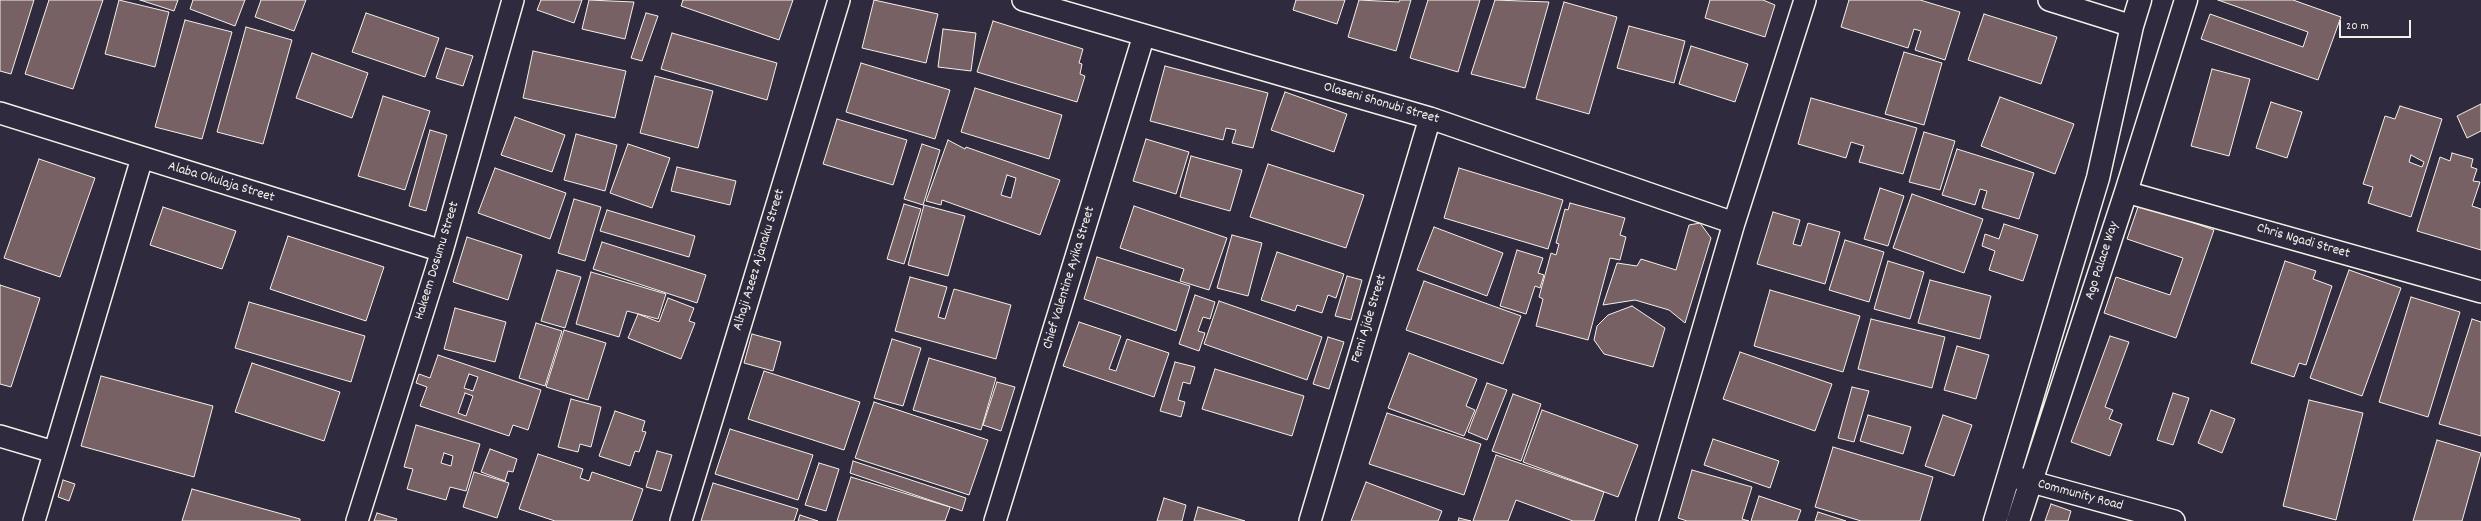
<!DOCTYPE html>
<html>
<head>
<meta charset="utf-8">
<style>
	body { margin:0 }
	#map { position:relative; width:2481px; height:521px; overflow:hidden; background:#2f2a3d; font-family:Dekko,sans-serif }
	canvas { display:block }
	.scale { position:absolute; left:2339px; top:20px; width:72px; height:18px; box-sizing:border-box; border:2px solid #f4f1e8; border-top:0; padding-left:5px; font-size:12px; line-height:14px; white-space:nowrap; color:#f4f1e8; -webkit-text-stroke:3px #2f2a3d; paint-order:stroke }
</style>
</head>
<body>
<div id="map">
<canvas width="2481" height="521"></canvas>
<div class="scale">20 m</div>
</div>
<script>
const ctx = document.querySelector('canvas').getContext('2d');
ctx.lineJoin = 'round';
function fill(path, color) {
  ctx.fillStyle = color;
  ctx.fill(path, 'evenodd');
}
function toPath(rows) {
  const path = new Path2D();
  for (const r of rows) {
    path.moveTo(r[0], r[1]);
    for (let i = 2; i < r.length; i += 2) path.lineTo(r[i], r[i + 1]);
  }
  return path;
}
function trace(path, color, width, dash) {
  ctx.strokeStyle = color;
  ctx.lineWidth = width;
  ctx.lineCap = dash ? 'butt' : 'round';
  ctx.setLineDash(dash || []);
  ctx.stroke(path);
}
function write(font, color, halo, rows, align = 'center') {
  ctx.font = font + ' Dekko,sans-serif';
  ctx.lineWidth = 3;
  ctx.setLineDash([]);
  ctx.textBaseline = 'middle';
  ctx.strokeStyle = halo;
  ctx.fillStyle = color;
  for (const [text, x, y, turn = 0] of rows) {
    ctx.save();
    ctx.translate(x, y);
    ctx.rotate((+turn || 0) * Math.PI / 180);
    ctx.textAlign = isNaN(turn) ? turn : align;
    if (halo) ctx.strokeText(text, 0, 0);
    ctx.fillText(text, 0, 0);
    ctx.restore();
  }
}
const building = toPath([
	[0,0,34,0,11,74,0,71,0,0],
	[49,0,103,0,73,89,25,74,49,0],
	[119,0,169,12,155,67,105,54,119,0],
	[140,0,178,0,174,11,140,0],
	[193,0,245,0,235,26,190,9,193,0],
	[261,0,306,0,294,31,255,17,261,0],
	[541,0,582,0,574,23,537,10,541,0],
	[589,0,634,2,625,39,582,29,589,0],
	[683,0,793,0,779,40,681,6,683,0],
	[874,0,938,14,926,63,862,48,874,0],
	[1296,0,1345,0,1337,24,1293,10,1296,0],
	[1359,0,1399,2,1400,0,1411,0,1396,51,1348,37,1359,0],
	[1428,0,1480,0,1458,72,1410,58,1428,0],
	[1495,0,1549,2,1525,88,1471,74,1495,0],
	[1710,0,1763,0,1775,5,1765,37,1705,18,1710,0],
	[1849,0,1920,0,1960,12,1945,60,1915,50,1921,31,1914,29,1908,48,1841,27,1849,0],
	[2218,0,2293,0,2341,17,2318,80,2201,39,2210,14,2303,47,2308,32,2218,0],
	[1564,2,1617,17,1589,114,1536,99,1564,2],
	[366,13,439,38,425,77,352,52,366,13],
	[646,13,658,16,642,61,631,58,646,13],
	[1984,14,2057,37,2041,84,1968,60,1984,14],
	[185,20,232,32,202,139,155,127,185,20],
	[993,21,1083,49,1079,63,1082,64,1080,74,1085,76,1077,102,977,72,993,21],
	[1629,26,1685,41,1674,83,1617,68,1629,26],
	[246,27,292,40,263,144,217,132,246,27],
	[943,29,976,33,971,71,938,67,943,29],
	[672,33,777,63,767,100,661,69,672,33],
	[1691,46,1748,64,1735,102,1679,84,1691,46],
	[446,48,473,56,463,86,436,78,446,48],
	[533,51,626,71,615,118,523,98,533,51],
	[1904,52,1942,63,1924,125,1885,114,1904,52],
	[312,53,368,73,352,118,296,98,312,53],
	[861,63,950,90,935,139,846,112,861,63],
	[1165,66,1268,93,1253,148,1232,143,1236,130,1226,128,1223,140,1150,121,1165,66],
	[2212,69,2250,79,2229,156,2191,146,2212,69],
	[655,76,713,91,698,148,640,133,655,76],
	[975,88,1062,115,1049,159,961,132,975,88],
	[1285,92,1347,114,1334,152,1271,130,1285,92],
	[383,96,430,111,405,190,358,176,383,96],
	[2000,97,2074,124,2055,174,1981,146,2000,97],
	[1811,98,1917,128,1903,174,1859,162,1864,146,1851,142,1846,158,1798,144,1811,98],
	[2271,102,2302,112,2287,158,2256,148,2271,102],
	[2481,104,2481,131,2467,138,2457,116,2481,104],
	[2400,106,2442,119,2411,217,2368,203,2373,187,2363,184,2385,116,2395,119,2400,106],
	[2411,155,2424,162,2422,167,2409,162,2411,155],
	[515,117,565,135,552,172,501,155,515,117],
	[837,119,907,140,893,185,823,164,837,119],
	[430,130,447,135,426,211,409,206,430,130],
	[1924,132,1955,141,1940,190,1909,182,1924,132],
	[576,134,617,145,605,191,564,180,576,134],
	[1146,139,1189,152,1176,194,1133,181,1146,139],
	[948,140,965,149,966,147,1060,180,1040,235,942,200,941,205,926,201,948,140],
	[1007,175,1016,178,1011,198,1001,195,1007,175],
	[628,144,670,158,652,208,610,193,628,144],
	[922,144,940,150,923,205,904,199,922,144],
	[1957,149,2034,173,2019,219,1982,208,1987,191,1980,189,1975,205,1942,195,1957,149],
	[2452,153,2473,159,2471,167,2477,169,2473,181,2480,182,2472,206,2481,209,2481,250,2417,231,2440,157,2450,161,2452,153],
	[1191,156,1242,170,1230,211,1180,197,1191,156],
	[39,159,95,178,60,277,4,258,39,159],
	[1268,164,1364,195,1346,248,1250,217,1268,164],
	[677,167,736,181,730,205,671,191,677,167],
	[495,168,566,193,550,239,478,213,495,168],
	[1459,168,1563,200,1548,249,1444,218,1459,168],
	[1880,188,1904,196,1888,246,1864,239,1880,188],
	[1912,194,1983,219,1964,273,1893,248,1912,194],
	[574,199,601,207,585,261,558,253,574,199],
	[1570,203,1625,218,1620,235,1626,237,1620,260,1610,258,1588,340,1536,326,1543,299,1539,297,1551,253,1556,255,1559,244,1556,243,1565,209,1568,210,1570,203],
	[904,204,921,209,904,264,887,259,904,204],
	[2139,204,2214,230,2176,338,2104,313,2116,277,2170,295,2183,258,2127,239,2139,204],
	[924,205,965,216,948,276,908,265,924,205],
	[1134,206,1227,238,1209,290,1180,281,1184,269,1120,248,1134,206],
	[163,207,236,231,222,269,150,245,163,207],
	[607,210,695,236,689,257,600,231,607,210],
	[1773,212,1800,220,1793,244,1801,246,1808,223,1840,232,1825,284,1757,264,1773,212],
	[1700,223,1711,238,1685,323,1669,310,1635,300,1603,305,1617,263,1637,266,1641,259,1676,270,1689,225,1700,223],
	[2004,224,2038,235,2023,281,1989,270,1995,251,1982,246,1985,234,1999,239,2004,224],
	[1434,227,1503,253,1487,296,1417,270,1434,227],
	[1232,235,1262,243,1248,296,1217,288,1232,235],
	[288,236,384,267,366,321,270,289,288,236],
	[467,237,522,255,508,300,453,282,467,237],
	[1845,240,1884,252,1869,302,1829,290,1845,240],
	[602,242,706,275,697,303,593,269,602,242],
	[1517,250,1543,258,1538,273,1544,275,1540,288,1535,286,1526,314,1500,306,1517,250],
	[1277,252,1344,274,1336,298,1328,295,1322,313,1297,305,1295,311,1261,300,1277,252],
	[1097,257,1190,286,1176,331,1084,299,1097,257],
	[1888,261,1924,272,1910,319,1874,309,1888,261],
	[2285,261,2316,271,2313,279,2332,286,2306,365,2299,363,2294,377,2251,363,2285,261],
	[557,270,581,277,565,328,541,321,557,270],
	[2349,270,2401,288,2362,396,2310,378,2349,270],
	[591,272,666,294,658,319,627,311,619,337,576,324,591,272],
	[1347,276,1362,280,1351,320,1335,316,1347,276],
	[910,277,947,287,938,317,945,319,954,289,1011,305,996,359,895,331,910,277],
	[1930,280,1991,296,1980,339,1918,323,1930,280],
	[1424,281,1521,316,1503,364,1406,330,1424,281],
	[0,285,40,298,11,387,0,384,0,285],
	[1770,290,1860,316,1843,372,1754,346,1770,290],
	[1195,295,1215,302,1210,319,1203,317,1198,331,1205,333,1199,351,1179,344,1195,295],
	[2411,297,2460,312,2428,417,2379,402,2411,297],
	[668,298,694,308,689,321,695,323,681,359,628,338,638,314,659,322,668,298],
	[1219,301,1322,337,1307,380,1204,344,1219,301],
	[249,302,365,336,351,382,235,348,249,302],
	[1632,306,1665,328,1653,367,1604,354,1594,340,1597,326,1608,315,1632,306],
	[455,308,506,322,495,362,444,349,455,308],
	[1871,319,1945,337,1932,388,1858,369,1871,319],
	[2472,319,2481,322,2481,436,2439,424,2472,319],
	[1079,322,1121,336,1109,369,1116,371,1127,339,1169,353,1154,397,1063,366,1079,322],
	[536,323,562,331,545,386,519,378,536,323],
	[564,330,606,343,588,400,546,387,564,330],
	[752,334,781,342,773,371,744,363,752,334],
	[2110,336,2129,342,2105,407,2113,410,2109,419,2122,424,2110,456,2071,442,2110,336],
	[1328,337,1344,342,1329,389,1313,384,1328,337],
	[892,339,921,348,903,406,874,398,892,339],
	[1957,346,1989,355,1976,399,1944,390,1957,346],
	[1740,352,1832,384,1815,431,1723,399,1740,352],
	[1409,353,1477,379,1466,406,1475,410,1464,436,1388,408,1409,353],
	[438,355,541,390,528,430,513,425,509,436,420,406,427,387,416,383,419,374,430,378,438,355],
	[469,374,478,377,473,391,464,388,469,374],
	[465,393,473,396,466,416,458,413,465,393],
	[929,358,996,378,981,430,913,410,929,358],
	[1175,362,1195,367,1190,384,1183,382,1178,400,1185,402,1181,417,1160,411,1175,362],
	[252,363,340,392,324,441,235,412,252,363],
	[1215,369,1304,396,1292,436,1202,409,1215,369],
	[764,371,860,402,844,450,748,419,764,371],
	[101,376,213,406,194,477,81,446,101,376],
	[997,382,1015,387,1001,431,983,425,997,382],
	[1487,383,1507,390,1487,440,1468,432,1487,383],
	[1852,387,1869,391,1854,442,1838,438,1852,387],
	[2173,393,2189,398,2173,445,2157,440,2173,393],
	[1513,394,1541,404,1521,461,1492,451,1513,394],
	[571,399,601,407,591,447,580,444,578,452,558,447,571,399],
	[2309,400,2363,413,2336,520,2283,506,2309,400],
	[874,402,988,440,969,495,855,458,874,402],
	[1542,410,1638,445,1618,497,1523,462,1542,410],
	[2211,410,2235,419,2222,453,2198,443,2211,410],
	[615,411,645,421,642,431,646,432,639,452,635,451,630,466,599,456,615,411],
	[1387,413,1481,444,1464,495,1369,464,1387,413],
	[1868,415,1911,427,1903,454,1860,441,1868,415],
	[1943,415,1972,425,1954,476,1925,466,1943,415],
	[416,425,480,444,466,491,450,487,446,500,407,489,413,469,404,467,416,425],
	[444,453,453,456,451,466,441,463,444,453],
	[730,429,813,455,798,500,715,474,730,429],
	[1713,439,1779,461,1770,488,1704,465,1713,439],
	[2437,440,2481,453,2462,521,2413,521,2437,440],
	[1833,447,1933,477,1920,521,1861,521,1815,507,1833,447],
	[490,449,517,459,513,472,508,471,505,481,481,472,490,449],
	[657,451,672,455,661,491,646,487,657,451],
	[538,454,583,469,580,478,589,481,592,472,643,489,632,521,555,521,519,509,538,454],
	[1496,455,1604,492,1594,521,1573,521,1516,500,1508,521,1473,521,1496,455],
	[853,461,966,498,962,511,850,473,853,461],
	[819,463,839,469,826,511,805,505,819,463],
	[1692,470,1752,487,1742,519,1749,521,1687,521,1678,518,1692,470],
	[474,472,509,483,497,518,463,507,474,472],
	[851,477,950,507,945,521,837,521,851,477],
	[63,480,75,484,69,501,58,497,63,480],
	[1366,482,1442,511,1438,521,1351,521,1366,482],
	[713,483,798,509,794,521,701,521,713,483],
	[192,489,300,519,300,521,182,521,192,489],
	[1759,496,1801,510,1797,521,1751,521,1759,496],
	[1164,498,1186,505,1182,521,1157,521,1164,498],
	[2051,504,2071,511,2068,521,2045,521,2051,504],
	[1198,507,1245,521,1194,521,1198,507],
	[1818,512,1846,521,1815,521,1818,512],
	[377,513,397,519,396,521,374,521,377,513],
	[800,515,818,521,798,521,800,515],
	[1459,518,1471,521,1458,521,1459,518]
]);
fill(building, '#776165');
trace(building, '#f4f1e8', 1);
const street = toPath([
	[1023,0,1430,118,1734,223],
	[2049,0,2132,26],
	[0,113,442,251],
	[2126,192,2481,292],
	[0,436,54,452],
	[2010,476,2174,521],
	[34,521,142,158],
	[357,521,442,251,513,0],
	[681,521,839,0],
	[995,521,1144,35],
	[1310,521,1430,118],
	[1647,521,1734,223,1805,0]
]);
const secondary = toPath([
	[1995,521,2098,178,2132,26,2140,0],
	[2018,521,2126,192,2186,0]
]);
trace(street, '#f4f1e8', 24);
trace(secondary, '#f4f1e8', 25);
trace(street, '#2f2a3d', 21);
trace(secondary, '#2f2a3d', 22);
write('14px', '#f4f1e8', '#2f2a3d', [
	["Olaseni Shonubi Street",1381,104,16],
	["Alaba Okulaja Street",221,183,17],
	["Chris Ngadi Street",2303,242,16],
	["Alhaji Azeez Ajanaku Street",760,260,-73],
	["Hakeem Dosumu Street",438,261,-73],
	["Ago Palace Way",2103,261,-72],
	["Chief Valentine Ayika Street",1070,278,-73],
	["Femi Ajide Street",1370,319,-73],
	["Community Road",2080,496,15]
]);
</script>
</body>
</html>
